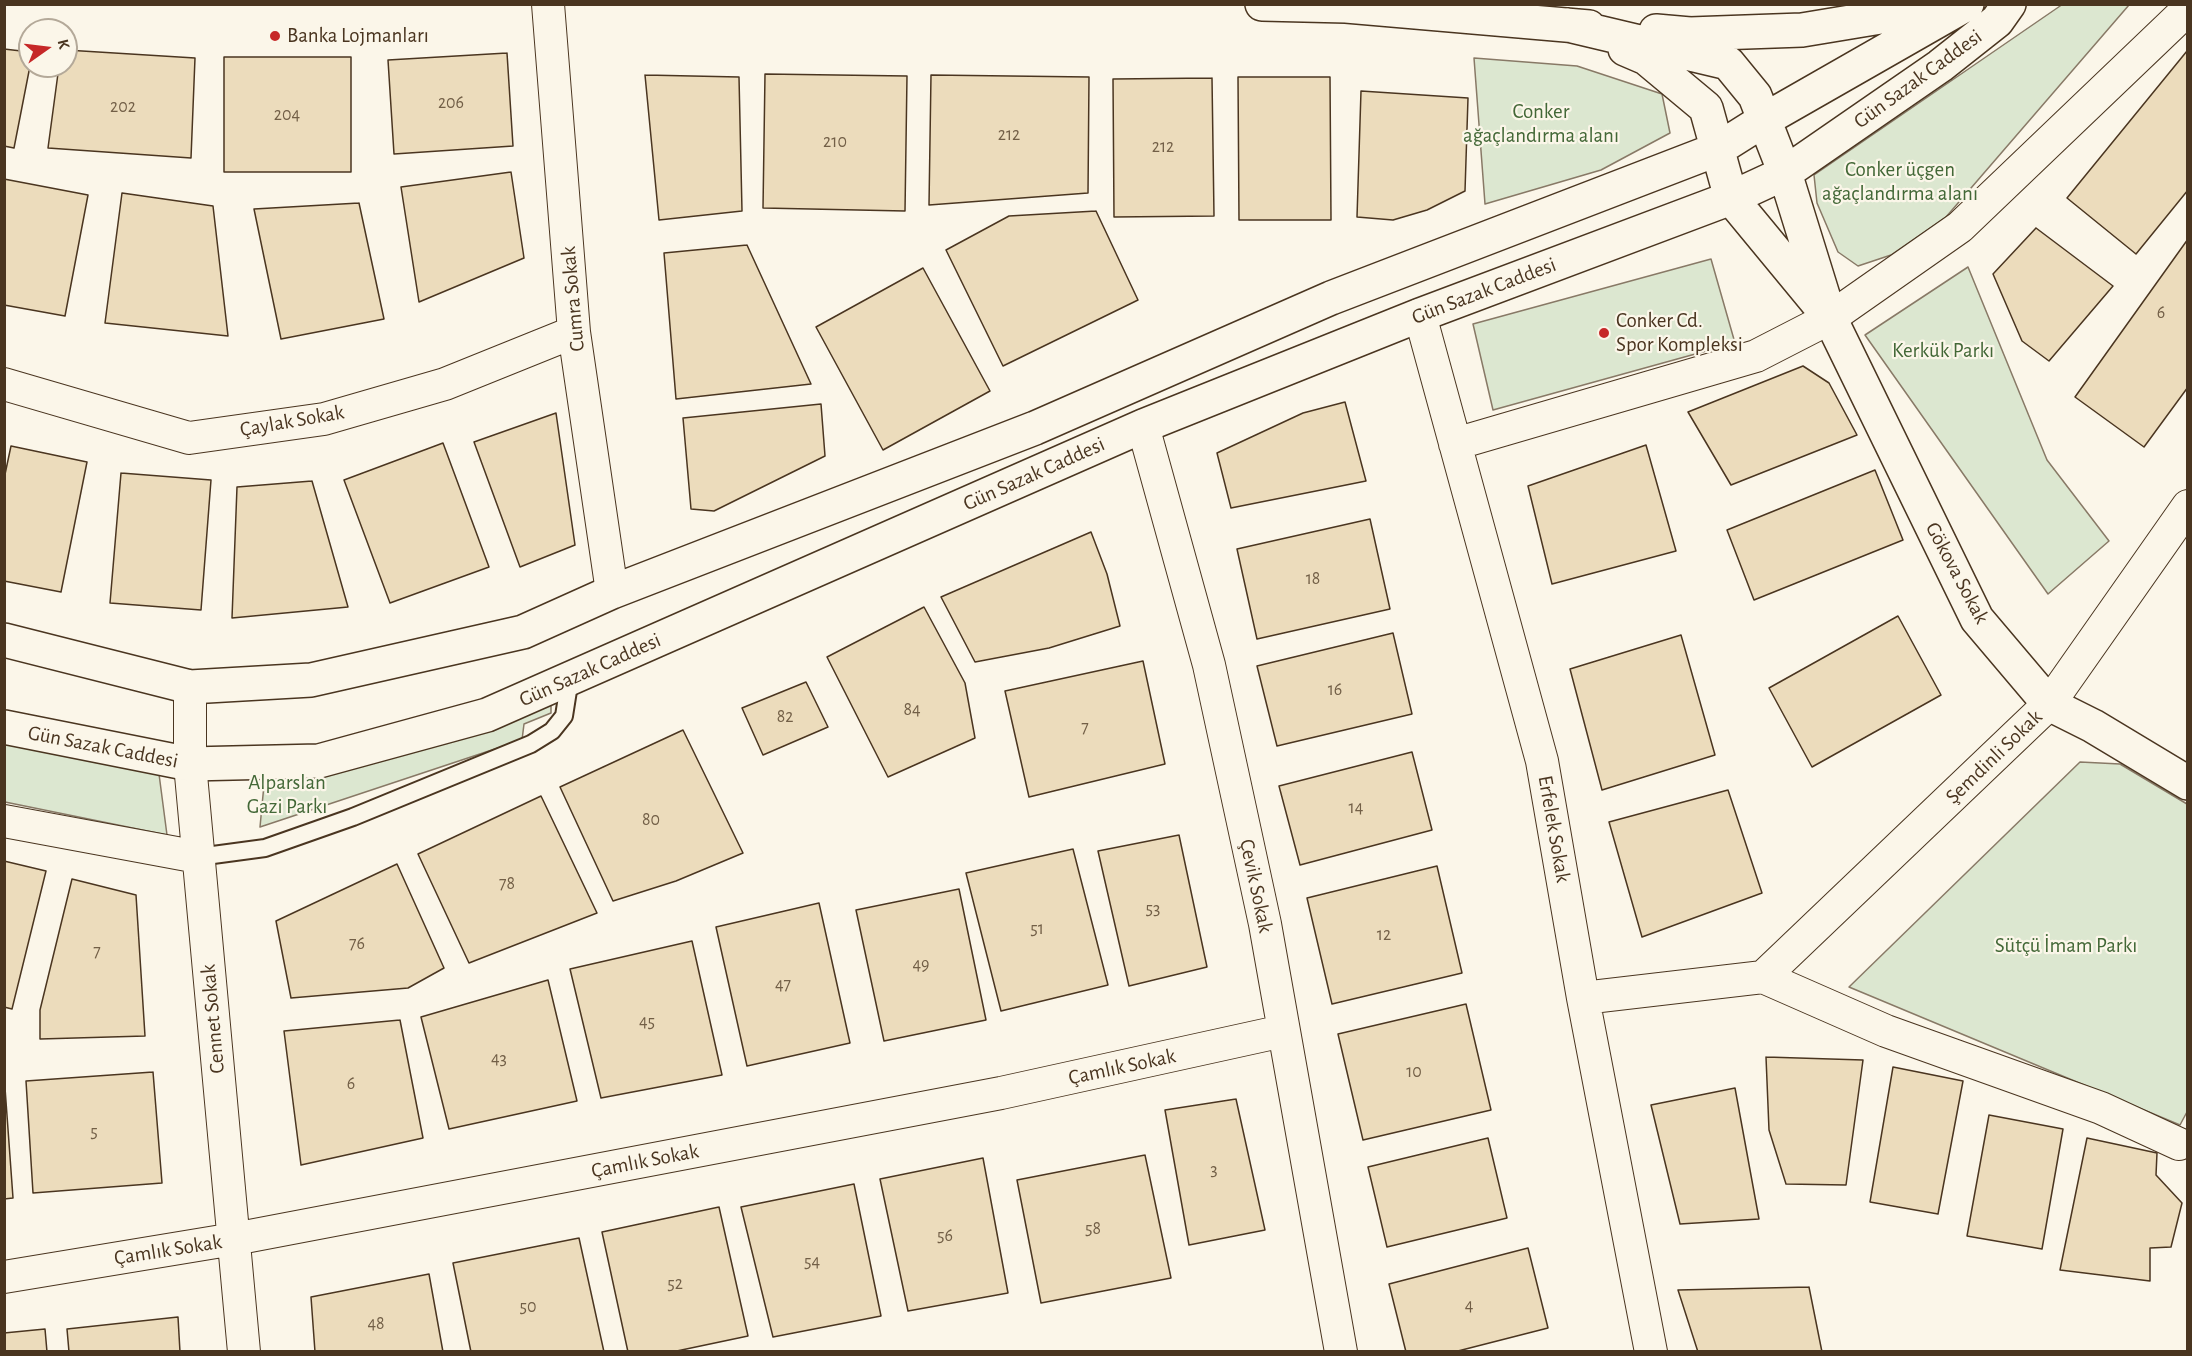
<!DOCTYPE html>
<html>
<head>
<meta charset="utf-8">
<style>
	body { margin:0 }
	#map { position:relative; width:2192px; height:1356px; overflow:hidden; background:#fbf6e9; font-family:"Alegreya Sans",sans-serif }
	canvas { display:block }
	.frame { position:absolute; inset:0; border:6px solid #4a3520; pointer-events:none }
	.north { position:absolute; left:18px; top:18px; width:60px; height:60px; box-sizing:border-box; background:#fbf6e9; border:2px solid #b4a999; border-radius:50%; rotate:76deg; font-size:16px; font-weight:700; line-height:24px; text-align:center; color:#4a3520 }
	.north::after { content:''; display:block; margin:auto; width:21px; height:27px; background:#c62828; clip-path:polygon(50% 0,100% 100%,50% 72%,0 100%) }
</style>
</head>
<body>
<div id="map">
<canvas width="2192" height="1356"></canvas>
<div class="frame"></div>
<div class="north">K</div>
</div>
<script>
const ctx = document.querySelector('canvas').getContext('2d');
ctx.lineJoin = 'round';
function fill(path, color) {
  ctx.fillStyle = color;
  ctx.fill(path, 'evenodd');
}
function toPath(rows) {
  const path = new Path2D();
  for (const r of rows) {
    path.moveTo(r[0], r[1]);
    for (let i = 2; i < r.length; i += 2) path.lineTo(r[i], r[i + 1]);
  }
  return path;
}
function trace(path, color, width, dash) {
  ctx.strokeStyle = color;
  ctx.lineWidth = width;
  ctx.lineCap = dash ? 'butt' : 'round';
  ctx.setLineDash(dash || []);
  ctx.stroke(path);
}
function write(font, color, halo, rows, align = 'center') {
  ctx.font = font + ' "Alegreya Sans",sans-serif';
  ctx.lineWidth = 4.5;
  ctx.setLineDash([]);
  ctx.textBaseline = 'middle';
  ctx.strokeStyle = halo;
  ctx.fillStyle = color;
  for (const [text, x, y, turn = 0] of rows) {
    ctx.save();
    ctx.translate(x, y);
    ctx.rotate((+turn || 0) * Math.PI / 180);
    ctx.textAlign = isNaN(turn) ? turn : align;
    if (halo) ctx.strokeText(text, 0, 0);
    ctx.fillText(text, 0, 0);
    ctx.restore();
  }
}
const green = toPath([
	[2063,4,2129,5,1946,217,1891,255,1858,266,1838,252,1817,203,1814,175,2063,4],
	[1474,58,1577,66,1662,94,1670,133,1601,170,1485,204,1474,58],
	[1711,259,1735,343,1493,410,1473,324,1711,259],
	[1968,267,2047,460,2109,541,2048,594,1865,335,1968,267],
	[551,703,551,713,524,724,522,740,260,827,265,774,551,703],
	[4,742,159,774,167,835,5,802,4,742],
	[2080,762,2120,764,2187,804,2188,1110,2180,1125,1849,987,2080,762]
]);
fill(green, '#dce7d0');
trace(green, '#887966', 1.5);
const building = toPath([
	[4,49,30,52,30,66,14,148,4,146,4,49],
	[66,50,195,58,191,158,48,148,59,66,66,66,66,50],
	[2187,51,2188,190,2136,254,2067,198,2187,51],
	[507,53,513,146,394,154,388,60,507,53],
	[224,57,351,57,351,172,224,172,224,57],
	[765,74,907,76,905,211,763,208,765,74],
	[645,75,739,77,742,211,659,220,645,75],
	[931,75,1089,77,1088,193,929,205,931,75],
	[1238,77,1330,77,1331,220,1239,220,1238,77],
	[1212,78,1214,216,1114,217,1113,79,1212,78],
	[1361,91,1468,98,1465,191,1427,210,1393,220,1357,217,1361,91],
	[511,172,524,258,419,302,401,187,511,172],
	[4,179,88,195,65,316,4,305,4,179],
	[122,193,213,206,228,336,105,323,122,193],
	[359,203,384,319,281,339,254,209,359,203],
	[1096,211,1138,300,1003,366,946,250,1009,216,1096,211],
	[2036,228,2113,286,2049,361,2022,341,1993,274,2036,228],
	[2188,239,2188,387,2144,447,2075,397,2188,239],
	[747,245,811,384,676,399,664,253,747,245],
	[923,268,990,391,883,450,816,327,923,268],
	[1803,366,1829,383,1857,435,1731,485,1688,412,1803,366],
	[1345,402,1366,481,1231,508,1217,453,1303,413,1345,402],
	[821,404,825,456,714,511,691,509,683,418,821,404],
	[556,413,575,545,520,567,474,442,556,413],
	[443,443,489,567,390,603,344,480,443,443],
	[1646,445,1676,551,1552,584,1528,486,1646,445],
	[11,446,87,462,61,592,4,581,4,479,11,446],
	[1875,470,1903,540,1754,600,1727,530,1875,470],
	[121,473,211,480,201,610,110,603,121,473],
	[312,481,348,607,232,618,237,487,312,481],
	[1370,519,1390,609,1257,639,1237,549,1370,519],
	[1091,532,1107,574,1120,626,1049,648,975,662,941,597,1091,532],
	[924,607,965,683,975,738,888,777,827,657,924,607],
	[1898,616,1941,695,1812,767,1769,688,1898,616],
	[1393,633,1412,714,1277,746,1257,666,1393,633],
	[1681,635,1715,755,1602,790,1570,669,1681,635],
	[1143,661,1165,764,1029,797,1005,691,1143,661],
	[806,682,828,727,763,755,742,708,806,682],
	[683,730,743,853,676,881,613,901,560,787,683,730],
	[1412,752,1432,830,1300,865,1279,786,1412,752],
	[1728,790,1762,893,1642,937,1609,822,1728,790],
	[541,796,597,913,469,963,418,854,541,796],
	[1179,835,1207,967,1129,986,1098,851,1179,835],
	[1073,849,1108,985,1001,1011,966,873,1073,849],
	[4,861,46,871,12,1009,4,1007,4,861],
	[397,864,444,968,408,988,291,998,276,921,397,864],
	[1437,866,1462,973,1332,1004,1307,898,1437,866],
	[72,879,136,895,145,1036,40,1039,40,1010,72,879],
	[959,889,986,1020,884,1041,856,910,959,889],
	[819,903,850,1043,747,1066,716,927,819,903],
	[692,941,722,1075,601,1098,570,969,692,941],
	[548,980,577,1101,449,1129,421,1017,548,980],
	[1466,1004,1491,1110,1363,1140,1338,1034,1466,1004],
	[400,1020,423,1138,301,1165,284,1031,400,1020],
	[1766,1057,1863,1060,1846,1185,1786,1184,1769,1130,1766,1057],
	[1893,1067,1963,1081,1938,1214,1870,1202,1893,1067],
	[153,1072,162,1183,33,1193,26,1081,153,1072],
	[4,1074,13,1198,4,1199,4,1074],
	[1735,1088,1759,1219,1680,1224,1651,1105,1735,1088],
	[1236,1099,1265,1230,1189,1245,1165,1110,1236,1099],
	[1989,1115,2063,1129,2042,1249,1967,1236,1989,1115],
	[1488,1138,1507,1218,1387,1247,1368,1167,1488,1138],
	[2087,1138,2157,1153,2156,1175,2182,1203,2171,1247,2150,1248,2150,1281,2060,1270,2087,1138],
	[1145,1155,1171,1278,1041,1303,1017,1180,1145,1155],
	[983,1158,1008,1293,908,1311,880,1179,983,1158],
	[854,1184,881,1316,773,1337,741,1207,854,1184],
	[719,1207,748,1336,672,1352,628,1352,602,1232,719,1207],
	[579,1238,604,1352,471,1352,453,1263,579,1238],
	[1528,1248,1548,1328,1454,1352,1406,1352,1389,1284,1528,1248],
	[429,1274,443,1352,315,1352,311,1297,429,1274],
	[1809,1287,1822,1352,1698,1352,1678,1290,1809,1287],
	[178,1317,180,1352,69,1352,67,1329,178,1317],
	[45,1329,47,1352,4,1352,4,1333,45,1329]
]);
fill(building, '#ecdcbc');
trace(building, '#4a3520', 1.5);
const lane = toPath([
	[198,857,265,848,353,817,531,744,552,731,564,716,570,678]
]);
const street = toPath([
	[548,4,574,332,612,592],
	[1420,315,1542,761,1583,998,1651,1352],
	[4,384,189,438,324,419,445,384,574,332],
	[1143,426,1209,665,1265,924,1341,1352],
	[1455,444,1756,356,1830,318,1960,227,2188,9],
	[190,687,190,764,244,1352],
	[4,821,198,857],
	[1763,977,1886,1031,2101,1108,2179,1144],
	[1583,998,1763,977,2049,704,2188,506],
	[4,1277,234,1239,1001,1093,1283,1031]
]);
const secondary = toPath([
	[1262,4,1346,6,1589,27],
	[1568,25,1728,63,1755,96,1785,173,1830,318,1977,619,2049,704,2093,726,2188,783],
	[1656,31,1690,34,1802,30,1923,10,1938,4],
	[1625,49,1646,58,1706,108,1731,198,1821,307],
	[4,640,190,687,311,680,523,632,612,592,1035,428,1331,298,1718,149,1764,120,1967,4],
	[4,727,190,764,319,761,487,715,1143,426,1420,315,1731,198,1785,173,1940,66,1997,21,2009,4]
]);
trace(lane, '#4a3520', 20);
trace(street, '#4a3520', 34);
trace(secondary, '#4a3520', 36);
trace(lane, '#fbf6e9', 16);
trace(street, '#fbf6e9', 32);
trace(secondary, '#fbf6e9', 33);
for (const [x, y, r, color] of [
	[275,36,6,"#c62828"],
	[1604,333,6,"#c62828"]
]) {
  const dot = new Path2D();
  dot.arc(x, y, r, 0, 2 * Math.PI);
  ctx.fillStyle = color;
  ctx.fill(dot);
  trace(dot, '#fbf6e9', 2);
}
write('18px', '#725f47', null, [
	["206",451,103],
	["202",123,107],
	["204",287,115],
	["212",1009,135],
	["210",835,142],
	["212",1163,147],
	["6",2161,313],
	["18",1313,579],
	["16",1335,690],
	["84",912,710],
	["82",785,717],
	["7",1085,728],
	["14",1356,808],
	["80",651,820],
	["78",507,884],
	["53",1153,909],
	["51",1037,929],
	["12",1384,935],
	["76",357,944],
	["7",97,952],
	["49",921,965],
	["47",783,985],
	["45",647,1022],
	["43",499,1059],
	["10",1414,1072],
	["6",351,1084],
	["5",94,1132],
	["3",1214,1170],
	["58",1093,1229],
	["56",945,1236],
	["54",812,1262],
	["52",675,1284],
	["4",1469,1306],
	["50",528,1307],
	["48",376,1324]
]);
write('21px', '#4a3520', '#fbf6e9', [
	["Banka Lojmanları",287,36],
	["Conker Cd.",1616,321],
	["Spor Kompleksi",1616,345]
], 'left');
write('21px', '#4a3520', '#fbf6e9', [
	["Gün Sazak Caddesi",1918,79,-36],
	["Gün Sazak Caddesi",1484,291,-21],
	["Cumra Sokak",573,299,-95],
	["Çaylak Sokak",292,421,-10],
	["Gün Sazak Caddesi",1034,474,-24],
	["Gökova Sokak",1957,573,62],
	["Gün Sazak Caddesi",590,670,-24],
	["Gün Sazak Caddesi",103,747,11],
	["Şemdinli Sokak",1994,757,-44],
	["Erfelek Sokak",1554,829,80],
	["Çevik Sokak",1256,886,78],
	["Cennet Sokak",213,1019,-95],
	["Çamlık Sokak",1122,1067,-12],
	["Çamlık Sokak",645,1161,-11],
	["Çamlık Sokak",168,1250,-9]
]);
write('21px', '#436837', '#fbf6e9', [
	["Conker",1541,112],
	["ağaçlandırma alanı",1541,136],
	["Conker üçgen",1900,170],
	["ağaçlandırma alanı",1900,194],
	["Kerkük Parkı",1943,351],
	["Alparslan",287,783],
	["Gazi Parkı",287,807],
	["Sütçü İmam Parkı",2066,946]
]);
</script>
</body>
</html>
